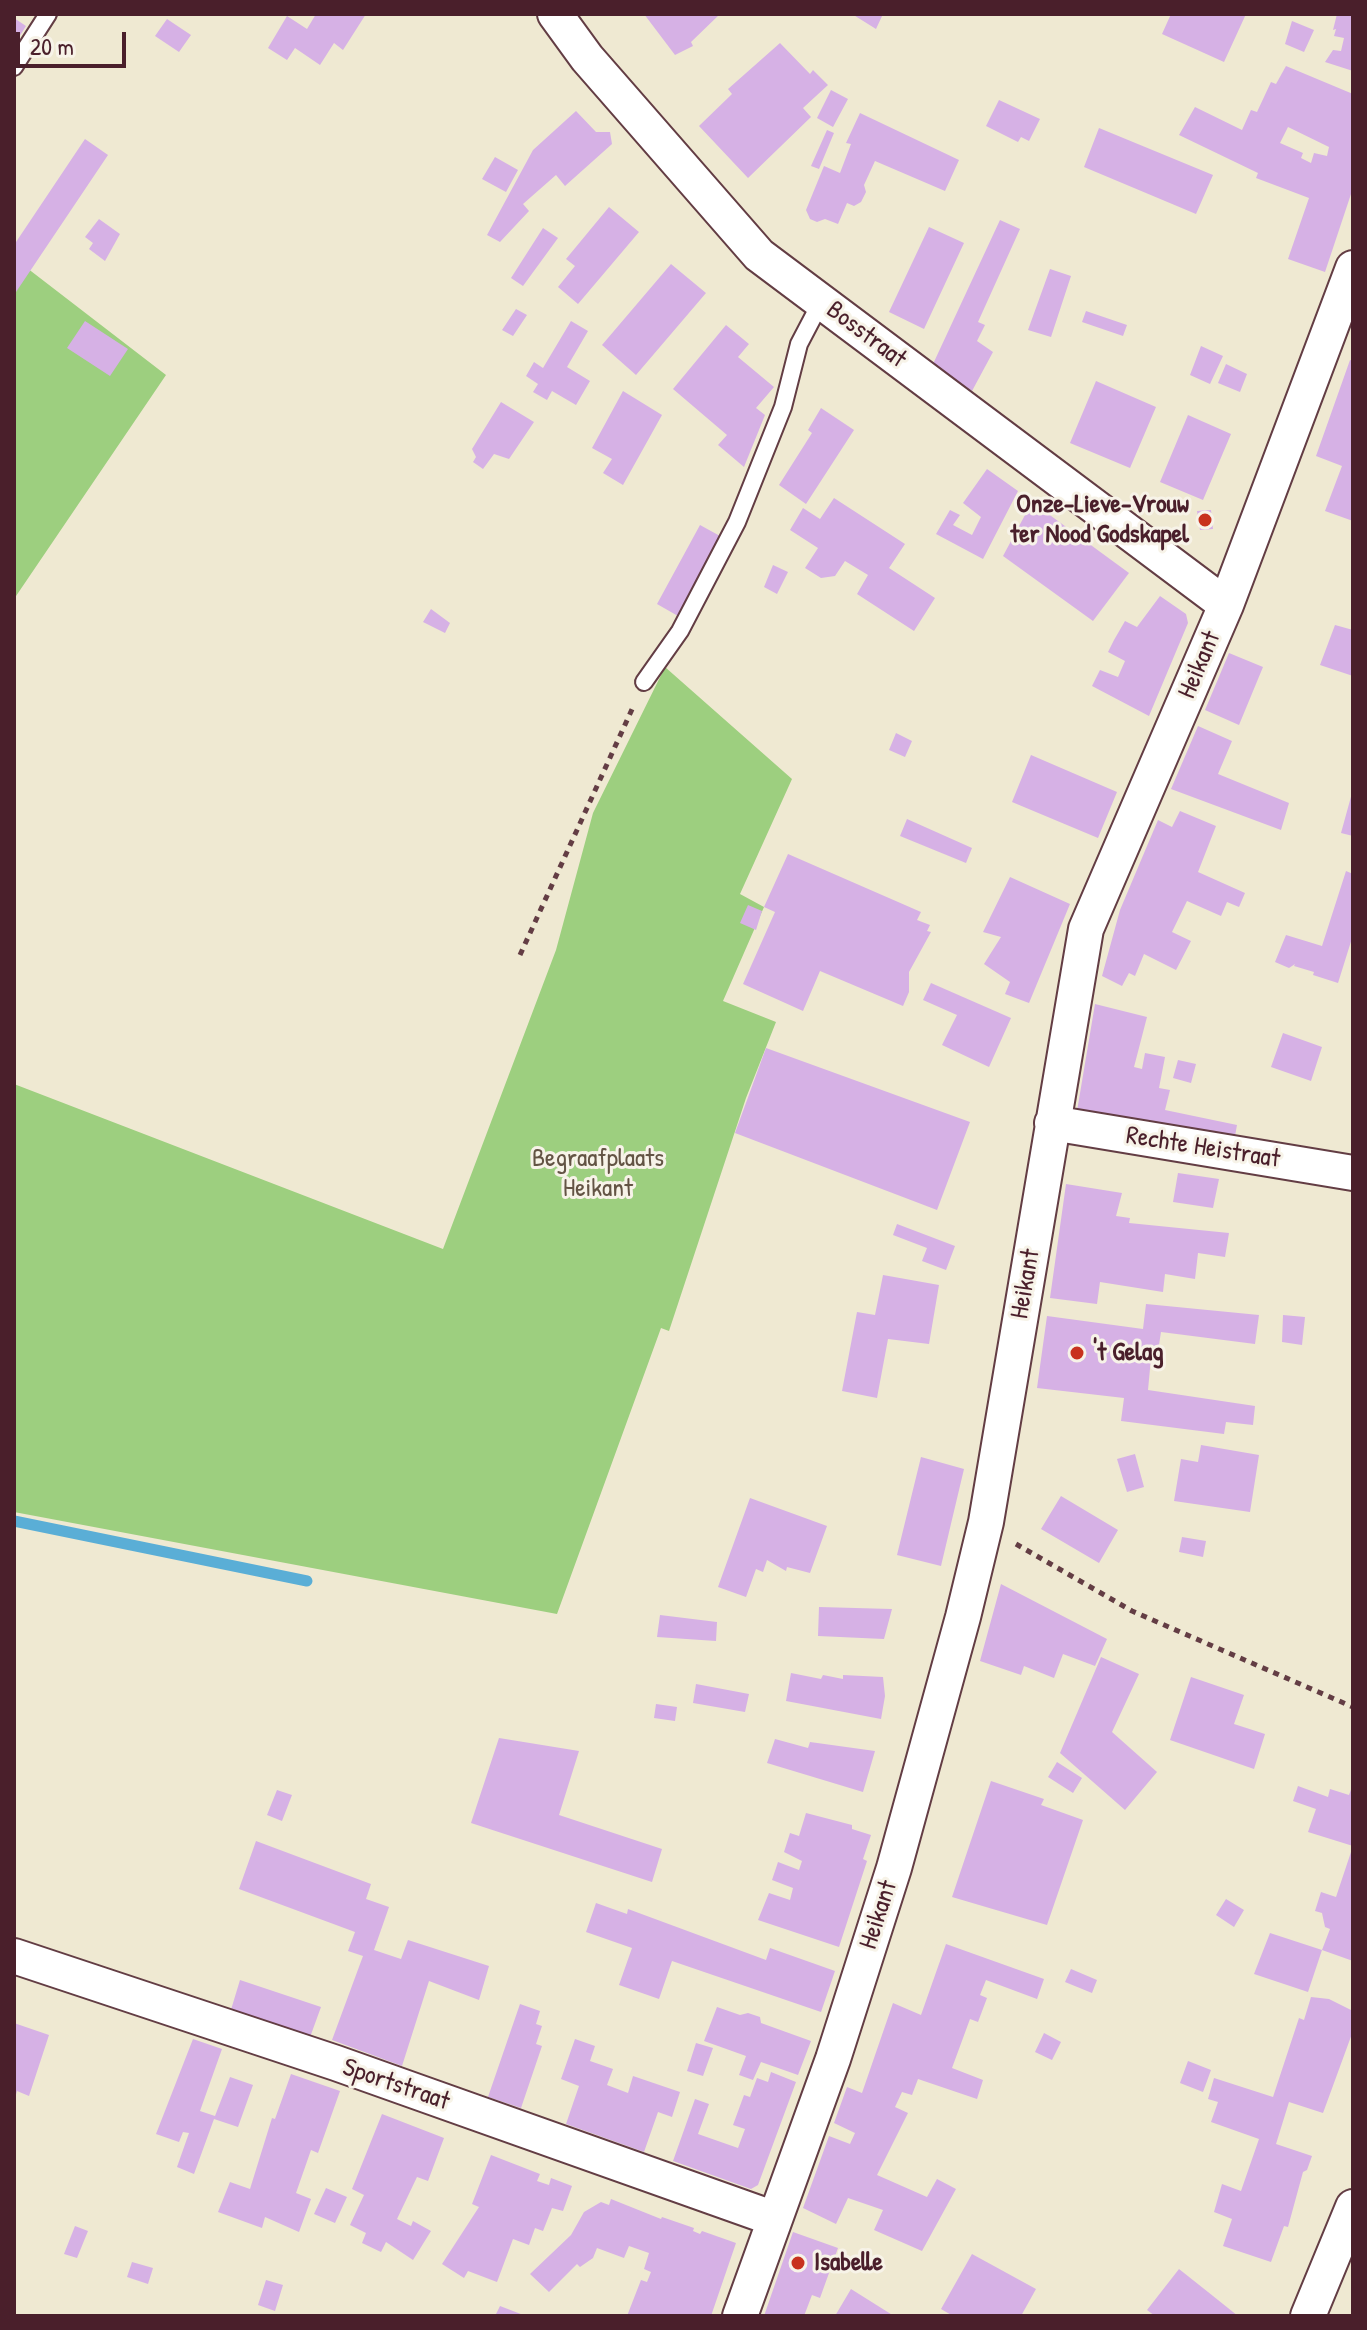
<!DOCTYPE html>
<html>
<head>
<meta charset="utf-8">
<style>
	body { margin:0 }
	#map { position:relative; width:1367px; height:2330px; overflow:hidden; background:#efe9d2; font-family:"Patrick Hand",sans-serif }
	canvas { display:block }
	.frame { position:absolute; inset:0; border:16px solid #4a1f2b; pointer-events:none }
	.scale { position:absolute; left:16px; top:32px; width:110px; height:36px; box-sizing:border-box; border:4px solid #4a1f2b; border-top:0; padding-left:10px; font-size:24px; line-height:28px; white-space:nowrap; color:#4a1f2b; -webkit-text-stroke:6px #f7f3e8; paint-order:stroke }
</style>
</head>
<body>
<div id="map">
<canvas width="1367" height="2330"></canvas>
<div class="frame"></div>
<div class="scale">20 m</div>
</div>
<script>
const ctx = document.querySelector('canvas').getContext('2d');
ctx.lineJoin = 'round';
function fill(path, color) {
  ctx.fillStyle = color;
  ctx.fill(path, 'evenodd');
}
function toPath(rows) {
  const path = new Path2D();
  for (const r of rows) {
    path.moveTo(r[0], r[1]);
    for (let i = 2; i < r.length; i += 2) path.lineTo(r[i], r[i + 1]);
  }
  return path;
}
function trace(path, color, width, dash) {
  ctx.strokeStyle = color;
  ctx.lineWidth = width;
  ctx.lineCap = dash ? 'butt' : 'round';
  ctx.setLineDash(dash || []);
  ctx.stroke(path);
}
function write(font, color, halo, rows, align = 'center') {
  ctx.font = font + ' "Patrick Hand",sans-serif';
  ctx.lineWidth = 6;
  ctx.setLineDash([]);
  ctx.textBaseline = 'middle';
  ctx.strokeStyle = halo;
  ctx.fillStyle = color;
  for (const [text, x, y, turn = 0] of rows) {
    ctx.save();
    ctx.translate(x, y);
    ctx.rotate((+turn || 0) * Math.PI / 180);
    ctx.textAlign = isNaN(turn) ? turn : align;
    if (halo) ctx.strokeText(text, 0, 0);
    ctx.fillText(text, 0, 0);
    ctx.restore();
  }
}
fill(toPath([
	[14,258,166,375,14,599],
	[665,667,792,779,740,894,764,907,723,1001,776,1022,746,1098,669,1331,661,1328,557,1614,14,1512,14,1084,443,1249,556,950,593,813]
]), '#9dcf7f');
trace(toPath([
	[14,1521,307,1581]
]), '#5aaed6', 11);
fill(toPath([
	[316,14,366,14,343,50,334,43,320,65,295,48,287,60,268,48,287,16,307,29],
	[644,14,720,14,691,42,693,46,675,55],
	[852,14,883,14,876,29],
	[1171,14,1246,14,1224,62,1162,34],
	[1337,14,1353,14,1353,71,1325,62,1333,50,1341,51,1344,38,1334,36,1336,29,1333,30],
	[14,18,26,26,14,45],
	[167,19,191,35,179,52,155,36],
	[1292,21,1314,30,1304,52,1285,44],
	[780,43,810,74,813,70,828,85,803,108,811,117,748,178,699,126,732,94,728,89],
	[1286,66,1353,94,1353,188,1325,272,1288,259,1309,198,1256,178,1258,173,1179,135,1195,107,1242,130,1251,110,1257,112,1271,82,1276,84],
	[1288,127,1329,147,1327,156,1314,153,1311,163,1301,158,1303,153,1280,143],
	[831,90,848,99,833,127,817,118],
	[999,100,1040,119,1029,141,1021,137,1018,142,986,126],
	[576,111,596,132,610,132,612,144,565,186,556,175,523,204,529,211,500,242,487,235,533,150],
	[860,113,959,160,945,191,875,161,864,185,866,192,861,202,854,206,847,203,838,224,825,219,817,222,810,219,806,210,824,166,840,173,851,144,846,143],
	[1099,128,1213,175,1196,214,1084,167],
	[827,130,834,133,819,169,811,166],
	[85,139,108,155,14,295,14,245],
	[495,157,518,170,506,192,482,179],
	[609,207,639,232,578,304,558,287,575,266,566,259],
	[99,219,120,234,105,261,89,249,93,243,85,237],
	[1000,220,1020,229,978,322,985,325,977,341,993,352,972,391,933,364],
	[929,227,964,243,924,329,889,312],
	[543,228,558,238,523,286,511,278],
	[671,264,706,293,636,375,602,345],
	[1050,269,1071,276,1051,337,1028,330],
	[516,309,527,315,513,336,502,330],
	[1086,311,1127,325,1123,336,1082,322],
	[85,321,128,349,110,376,67,348],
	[571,321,588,331,567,367,590,381,576,405,552,391,547,400,533,392,538,384,526,376,534,362,543,368],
	[726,325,749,344,738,357,774,387,756,408,765,415,744,467,718,445,727,435,673,389],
	[1201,346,1223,356,1210,384,1190,375],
	[1350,360,1353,361,1353,521,1325,511,1342,466,1316,456],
	[1226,364,1247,374,1240,392,1218,383],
	[1096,381,1156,407,1130,468,1070,443],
	[623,391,662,415,623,485,603,473,612,459,592,448],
	[501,402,534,422,509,459,494,454,483,469,473,462,476,457,472,449],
	[821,408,854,430,806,504,779,485,812,433,808,430],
	[1188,415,1231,434,1203,500,1160,482],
	[987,469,1018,491,983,559,936,534,950,510,960,515,953,525,972,535,981,517,963,503],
	[834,498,905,544,889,568,935,598,914,631,857,594,868,575,845,561,835,576,821,578,805,568,818,548,790,530,803,508,820,519],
	[1032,502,1129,573,1093,621,1003,556],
	[1211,510,1213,529,1200,530,1197,511],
	[700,525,720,536,678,616,657,604],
	[773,565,788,572,777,594,764,587],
	[1160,596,1186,614,1188,623,1149,716,1092,686,1100,670,1118,677,1125,661,1108,652,1114,640,1125,621,1137,627],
	[431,609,450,623,445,633,423,622],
	[1335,625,1353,630,1353,676,1320,665],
	[1229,653,1263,667,1239,725,1205,710],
	[1198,726,1232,741,1218,774,1289,803,1281,830,1171,789],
	[896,733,912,741,905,757,889,750],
	[1031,755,1117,792,1098,838,1012,802],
	[1352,793,1353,793,1353,836,1341,833],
	[1180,811,1216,826,1198,872,1245,893,1239,907,1227,902,1221,916,1187,901,1172,932,1191,941,1176,970,1144,954,1135,976,1129,973,1122,986,1102,976,1120,910,1158,820,1172,827],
	[907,819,972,848,966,863,900,836],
	[788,854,921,912,917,920,930,925,927,931,931,932,909,972,909,992,903,1006,820,971,803,1011,743,984,775,912,764,907],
	[1346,871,1353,874,1353,935,1338,983,1313,975,1314,972,1294,966,1295,964,1289,968,1275,962,1286,935,1322,946],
	[1010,877,1070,904,1029,1003,1005,994,1010,982,984,964,1001,937,983,932],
	[748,905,762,911,756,930,740,923],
	[931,983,1011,1018,989,1067,942,1045,957,1015,923,1000],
	[1095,1004,1147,1017,1134,1067,1142,1069,1145,1053,1165,1057,1159,1088,1170,1090,1165,1110,1237,1125,1233,1147,1077,1111],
	[1283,1033,1322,1047,1311,1081,1271,1067],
	[766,1048,970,1122,937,1210,735,1133],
	[1178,1060,1196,1064,1191,1083,1173,1078],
	[1178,1173,1219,1179,1213,1208,1173,1202],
	[1066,1184,1122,1193,1116,1216,1130,1218,1129,1223,1229,1233,1225,1257,1198,1253,1195,1279,1165,1274,1163,1292,1100,1282,1097,1304,1050,1298],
	[897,1224,955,1246,946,1270,922,1261,927,1248,893,1235],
	[883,1275,939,1285,929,1344,888,1339,877,1398,842,1391,857,1312,875,1315],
	[1146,1304,1259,1315,1255,1344,1161,1332,1157,1358,1151,1358,1148,1390,1255,1406,1253,1425,1226,1422,1224,1434,1121,1421,1124,1398,1037,1388,1047,1316,1143,1329],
	[1283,1315,1305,1317,1302,1345,1282,1342],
	[1201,1445,1259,1455,1250,1512,1174,1501,1181,1459,1198,1462],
	[1135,1454,1144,1487,1127,1492,1117,1459],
	[921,1457,964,1469,941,1566,897,1555],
	[1061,1496,1118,1530,1099,1563,1041,1529],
	[750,1498,827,1526,810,1573,787,1567,786,1571,767,1560,763,1572,756,1569,746,1597,718,1587],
	[1182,1537,1206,1541,1203,1557,1179,1552],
	[1001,1584,1107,1639,1095,1666,1063,1654,1054,1678,1024,1666,1021,1675,980,1661],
	[819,1607,892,1609,884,1639,818,1636],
	[660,1615,717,1622,716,1641,657,1637],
	[1101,1657,1139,1674,1112,1732,1157,1772,1125,1810,1060,1753],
	[791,1673,821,1679,823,1675,843,1679,843,1675,883,1677,885,1696,881,1719,786,1701],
	[1191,1677,1244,1695,1234,1724,1265,1734,1254,1769,1170,1740],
	[696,1684,749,1694,745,1712,693,1703],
	[656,1704,677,1707,675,1721,654,1718],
	[499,1738,579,1751,559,1815,662,1849,652,1882,471,1823],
	[775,1739,808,1748,810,1742,875,1751,863,1792,767,1763],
	[1057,1762,1082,1778,1073,1793,1048,1777],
	[991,1781,1044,1799,1041,1805,1083,1820,1047,1925,952,1897],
	[1353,1784,1353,1846,1308,1832,1316,1809,1293,1801,1298,1786,1328,1797,1330,1789,1349,1795],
	[277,1790,292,1795,282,1821,267,1815],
	[806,1813,852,1825,852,1829,871,1835,863,1859,867,1861,839,1947,758,1920,769,1893,790,1900,793,1888,772,1880,778,1862,799,1870,802,1861,784,1852,790,1833,799,1836],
	[256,1841,371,1884,366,1899,389,1907,374,1950,401,1959,408,1940,489,1966,479,2000,429,1981,402,2066,332,2040,363,1956,348,1951,355,1932,239,1889],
	[1352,1849,1353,1961,1322,1950,1308,1992,1254,1974,1270,1933,1322,1950,1330,1929,1325,1927,1322,1913,1315,1911,1321,1892,1336,1897],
	[1226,1899,1244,1910,1234,1927,1216,1915],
	[596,1903,627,1914,628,1909,766,1960,770,1948,835,1971,821,2012,672,1961,659,1999,619,1985,632,1948,586,1932],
	[946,1944,1044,1979,1037,1999,986,1980,980,1995,987,1998,978,2022,970,2019,952,2068,983,2080,977,2099,918,2079,912,2095,902,2092,895,2107,908,2113,877,2175,927,2197,937,2179,956,2189,922,2251,874,2230,883,2210,848,2198,836,2224,803,2208,829,2136,850,2144,855,2133,834,2123,847,2087,862,2093,893,2003,921,2015],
	[1071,1969,1097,1980,1092,1993,1065,1982],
	[240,1980,321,2007,309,2040,230,2013],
	[1311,1997,1329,1999,1353,2011,1353,2031,1323,2113,1289,2102,1276,2144,1312,2156,1307,2170,1303,2172,1288,2227,1284,2226,1271,2262,1223,2246,1232,2219,1214,2212,1222,2184,1241,2191,1259,2139,1211,2122,1218,2102,1208,2099,1214,2078,1273,2097,1299,2018,1304,2020],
	[520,2004,540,2011,536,2024,542,2026,536,2044,542,2046,521,2108,488,2097],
	[717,2007,740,2015,748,2013,760,2017,761,2023,811,2041,798,2075,761,2062,753,2080,739,2075,746,2056,704,2041],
	[14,2023,49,2035,29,2096,17,2091,15,2098],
	[1044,2033,1061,2042,1052,2060,1035,2052],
	[193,2039,222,2049,200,2111,215,2116,230,2077,253,2085,238,2127,214,2119,194,2174,177,2167,189,2133,183,2132,179,2142,156,2134],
	[575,2039,595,2046,590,2061,613,2069,607,2085,628,2093,633,2076,680,2092,672,2117,658,2112,644,2152,566,2124,579,2086,561,2079],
	[696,2043,713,2048,703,2076,687,2071],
	[1188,2061,1211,2070,1203,2092,1180,2083],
	[771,2072,796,2082,758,2185,751,2189,673,2161,695,2099,709,2104,698,2134,738,2148,745,2129,733,2125,744,2095,750,2097,757,2078,768,2082],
	[291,2074,340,2091,318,2153,311,2150,296,2193,311,2199,299,2232,265,2217,262,2228,218,2212,230,2182,250,2189,272,2118,275,2119],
	[382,2114,444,2138,428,2181,417,2177,397,2219,411,2226,413,2221,431,2231,413,2260,386,2242,381,2252,362,2243,366,2233,350,2225,364,2195,352,2189],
	[491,2155,540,2174,537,2181,549,2185,551,2178,572,2186,563,2211,552,2208,543,2231,535,2228,529,2245,513,2239,497,2282,468,2271,464,2278,442,2264,479,2207,472,2204],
	[326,2188,347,2197,335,2223,314,2214],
	[611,2199,661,2219,662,2217,694,2228,693,2231,700,2234,702,2231,736,2243,711,2316,627,2316,641,2280,647,2282,651,2272,644,2269,649,2253,629,2246,624,2258,597,2248,593,2258,580,2267,577,2264,549,2292,530,2274,571,2235,584,2212,601,2202,609,2205],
	[75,2226,88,2231,77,2258,64,2254],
	[793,2232,838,2248,820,2298,812,2295,804,2316,764,2316],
	[972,2254,1036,2289,1021,2316,953,2316,941,2309],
	[132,2262,153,2268,148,2284,127,2277],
	[1179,2269,1208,2292,1238,2316,1155,2316,1147,2310],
	[266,2280,283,2285,275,2311,258,2305],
	[851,2289,894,2316,835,2316],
	[500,2306,526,2316,495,2316]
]), '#d6b1e5');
const service = toPath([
	[14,67,48,14],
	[644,682,680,631,737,522,783,407,799,344,821,302]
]);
const minor = toPath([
	[555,14,587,58,759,255,1226,605],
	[1052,1123,1353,1173],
	[14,1956,336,2063,775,2219],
	[740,2316,833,2059,894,1868,963,1617,986,1522,1086,929,1226,605,1353,268],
	[1308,2316,1353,2207]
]);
trace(service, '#633d44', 20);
trace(minor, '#633d44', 38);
trace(toPath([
	[520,955,634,705],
	[1016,1544,1132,1611,1353,1707]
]), '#633d44', 5, [6, 6]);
trace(service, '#fff', 16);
trace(minor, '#fff', 34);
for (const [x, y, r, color] of [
	[1205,520,8,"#c8321e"],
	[1077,1353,8,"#c8321e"],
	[798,2263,8,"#c8321e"]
]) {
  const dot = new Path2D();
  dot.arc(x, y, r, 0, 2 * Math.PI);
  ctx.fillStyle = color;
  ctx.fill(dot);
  trace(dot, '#f7f3e8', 3);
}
write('26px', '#4a1f2b', '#f7f3e8', [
	["Bosstraat",866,335,37],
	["Heikant",1200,665,-67],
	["Rechte Heistraat",1203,1148,9],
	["Heikant",1026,1284,-80],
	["Heikant",879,1915,-72],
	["Sportstraat",396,2085,19]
]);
write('bold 26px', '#4a1f2b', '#f7f3e8', [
	["Onze-Lieve-Vrouw",1189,505,"right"],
	["ter Nood Godskapel",1189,535,"right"],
	["'t Gelag",1093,1353],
	["Isabelle",814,2263]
], 'left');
write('26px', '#635444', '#f7f3e8', [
	["Begraafplaats",598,1159],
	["Heikant",598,1189]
]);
</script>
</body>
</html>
